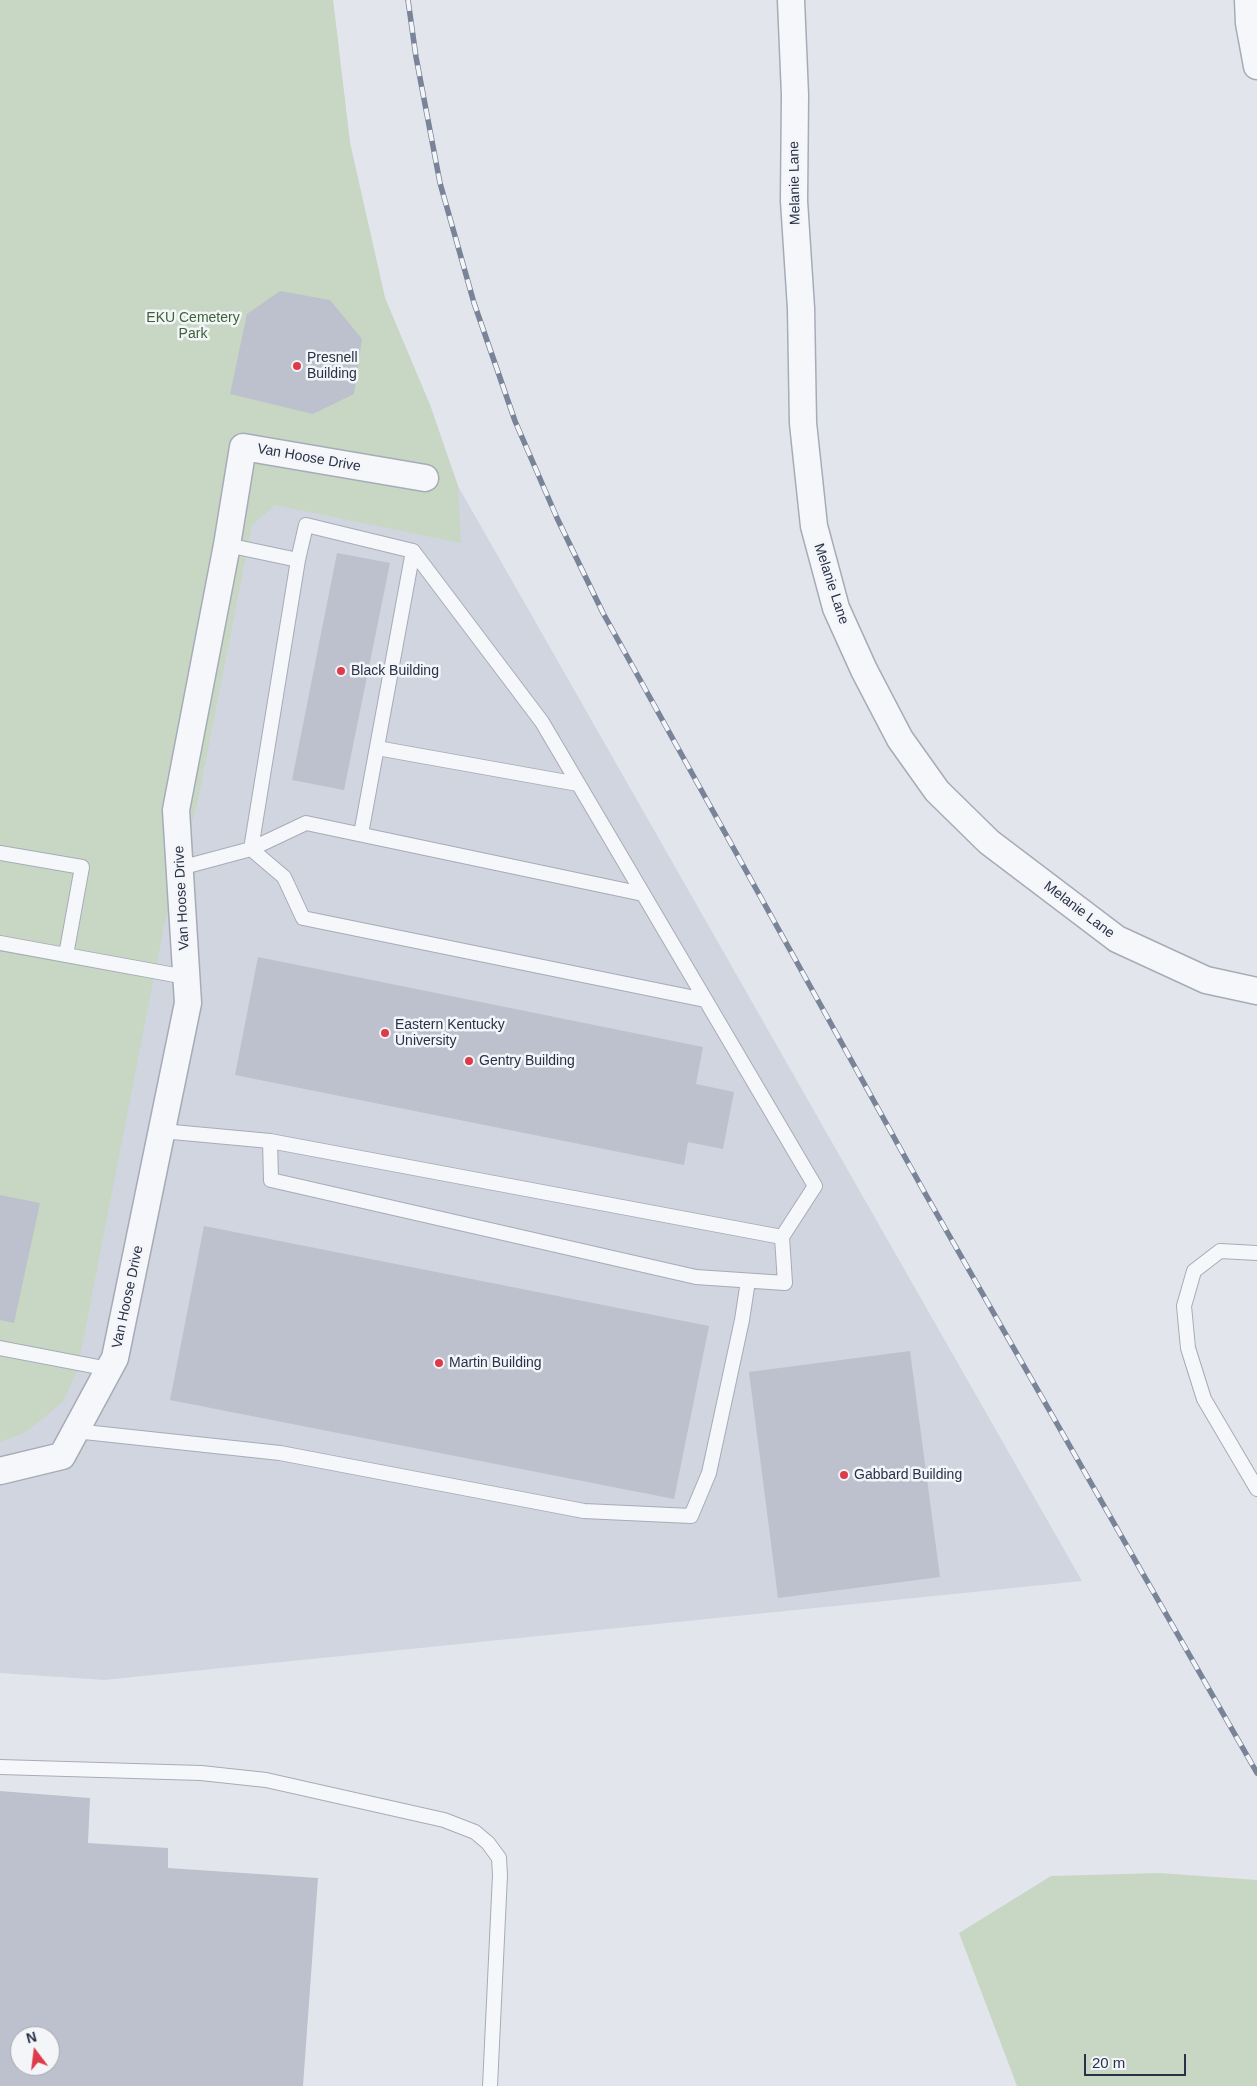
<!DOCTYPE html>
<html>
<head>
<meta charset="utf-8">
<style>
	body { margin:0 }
	#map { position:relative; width:1257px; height:2086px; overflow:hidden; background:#e2e6ec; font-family:Arial,sans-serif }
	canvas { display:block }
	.north { position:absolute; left:10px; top:2026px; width:50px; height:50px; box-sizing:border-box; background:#f3f5f9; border:1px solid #a2a7b2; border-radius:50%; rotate:345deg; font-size:14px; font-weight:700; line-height:20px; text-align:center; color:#283147 }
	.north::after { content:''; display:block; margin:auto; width:18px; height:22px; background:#de3b4a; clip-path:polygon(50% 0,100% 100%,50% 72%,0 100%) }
	.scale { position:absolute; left:1084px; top:2054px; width:102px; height:22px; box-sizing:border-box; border:2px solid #283147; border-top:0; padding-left:6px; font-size:15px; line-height:18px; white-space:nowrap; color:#283147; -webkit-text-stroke:4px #f3f5f9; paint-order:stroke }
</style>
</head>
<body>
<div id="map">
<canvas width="1257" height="2086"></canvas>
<div class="north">N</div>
<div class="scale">20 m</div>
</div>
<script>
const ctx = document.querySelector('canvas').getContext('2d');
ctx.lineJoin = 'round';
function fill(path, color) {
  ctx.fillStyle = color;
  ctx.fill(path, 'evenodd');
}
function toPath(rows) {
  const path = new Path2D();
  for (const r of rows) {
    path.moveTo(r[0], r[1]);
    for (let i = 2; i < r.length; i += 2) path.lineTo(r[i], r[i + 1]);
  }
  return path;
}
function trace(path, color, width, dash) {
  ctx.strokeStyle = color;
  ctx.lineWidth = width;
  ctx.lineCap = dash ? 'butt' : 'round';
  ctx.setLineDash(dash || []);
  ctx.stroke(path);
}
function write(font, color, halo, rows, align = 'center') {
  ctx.font = font + ' Arial,sans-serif';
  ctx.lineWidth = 5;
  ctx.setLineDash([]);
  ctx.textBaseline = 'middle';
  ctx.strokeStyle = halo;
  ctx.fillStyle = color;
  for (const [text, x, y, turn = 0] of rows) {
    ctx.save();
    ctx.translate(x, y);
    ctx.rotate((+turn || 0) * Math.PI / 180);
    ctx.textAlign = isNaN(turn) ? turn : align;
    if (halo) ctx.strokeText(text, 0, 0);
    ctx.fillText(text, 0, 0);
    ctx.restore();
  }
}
fill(toPath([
	[0,0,333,0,350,143,385,298,430,405,458,486,1082,1581,104,1680,0,1673]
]), '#d0d5df');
fill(toPath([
	[0,0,333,0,350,143,385,298,430,405,458,486,461,543,275,505,252,525,198,800,164,926,77,1371,63,1402,26,1432,0,1442],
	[1159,1873,1257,1880,1257,2086,1017,2086,959,1933,1051,1876]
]), '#c7d7c3');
fill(toPath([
	[280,291,330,300,362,339,354,394,313,414,230,394,247,314],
	[337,553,390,563,344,790,292,780],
	[258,957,703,1047,696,1084,734,1092,723,1149,688,1142,684,1165,235,1075],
	[0,1195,40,1203,14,1323,0,1320],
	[204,1226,709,1326,674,1499,170,1400],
	[910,1351,940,1577,778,1598,749,1372],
	[0,1791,90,1798,88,1843,168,1848,168,1868,318,1878,303,2086,0,2086],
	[20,2036,50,2036,50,2066,20,2066]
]), '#bcc1cd');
const service = toPath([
	[227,545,298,560,306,525,413,551,542,722,815,1186,782,1237],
	[377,748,578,784],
	[361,834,413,551],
	[0,853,82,867,66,955],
	[180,868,251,849,298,560],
	[643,894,306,823,251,849,284,877,303,918,705,1000],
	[0,943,186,977],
	[162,1131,270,1141,782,1237,785,1283,696,1277,271,1180,270,1141],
	[1257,1253,1220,1251,1194,1271,1184,1306,1188,1348,1204,1399,1257,1489],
	[0,1348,109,1369],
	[75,1431,280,1453,584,1511,691,1516,709,1473,742,1320,748,1281],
	[0,1767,201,1773,266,1780,444,1820,475,1832,488,1843,499,1858,500,1875,490,2086]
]);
const minor = toPath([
	[791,0,795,95,794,201,801,308,803,423,814,526,836,608,864,670,900,739,937,791,989,842,1117,939,1206,980,1257,991],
	[1248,0,1249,23,1257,66],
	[0,1471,62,1456,115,1358,188,1003,176,810,227,545,243,447,425,478]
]);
trace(service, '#a6acb7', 16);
trace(minor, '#a6acb7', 29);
trace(service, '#f6f7fa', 14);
trace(minor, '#f6f7fa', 26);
const rail = toPath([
	[408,0,416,57,440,183,474,303,515,421,557,518,603,613,926,1195,1257,1773]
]);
trace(rail, '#7a8498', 5.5);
trace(rail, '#f3f5f9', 4, [11]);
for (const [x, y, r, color] of [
	[297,366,5,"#de3b4a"],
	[341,671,5,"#de3b4a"],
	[385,1033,5,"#de3b4a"],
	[469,1061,5,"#de3b4a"],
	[439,1363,5,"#de3b4a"],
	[844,1475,5,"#de3b4a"]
]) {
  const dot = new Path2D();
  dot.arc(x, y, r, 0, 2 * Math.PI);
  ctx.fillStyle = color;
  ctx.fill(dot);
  trace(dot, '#f3f5f9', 2);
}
write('14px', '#283147', '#f3f5f9', [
	["Melanie Lane",795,183,-91],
	["Van Hoose Drive",309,458,10],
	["Melanie Lane",831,584,72],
	["Van Hoose Drive",182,898,-93],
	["Melanie Lane",1079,910,37],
	["Van Hoose Drive",128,1297,-78]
]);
write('14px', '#3a6434', '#f3f5f9', [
	["EKU Cemetery",193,318],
	["Park",193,334]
]);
write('14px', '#283147', '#f3f5f9', [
	["Presnell",307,358],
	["Building",307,374],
	["Black Building",351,671],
	["Eastern Kentucky",395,1025],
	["University",395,1041],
	["Gentry Building",479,1061],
	["Martin Building",449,1363],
	["Gabbard Building",854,1475]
], 'left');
</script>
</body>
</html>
